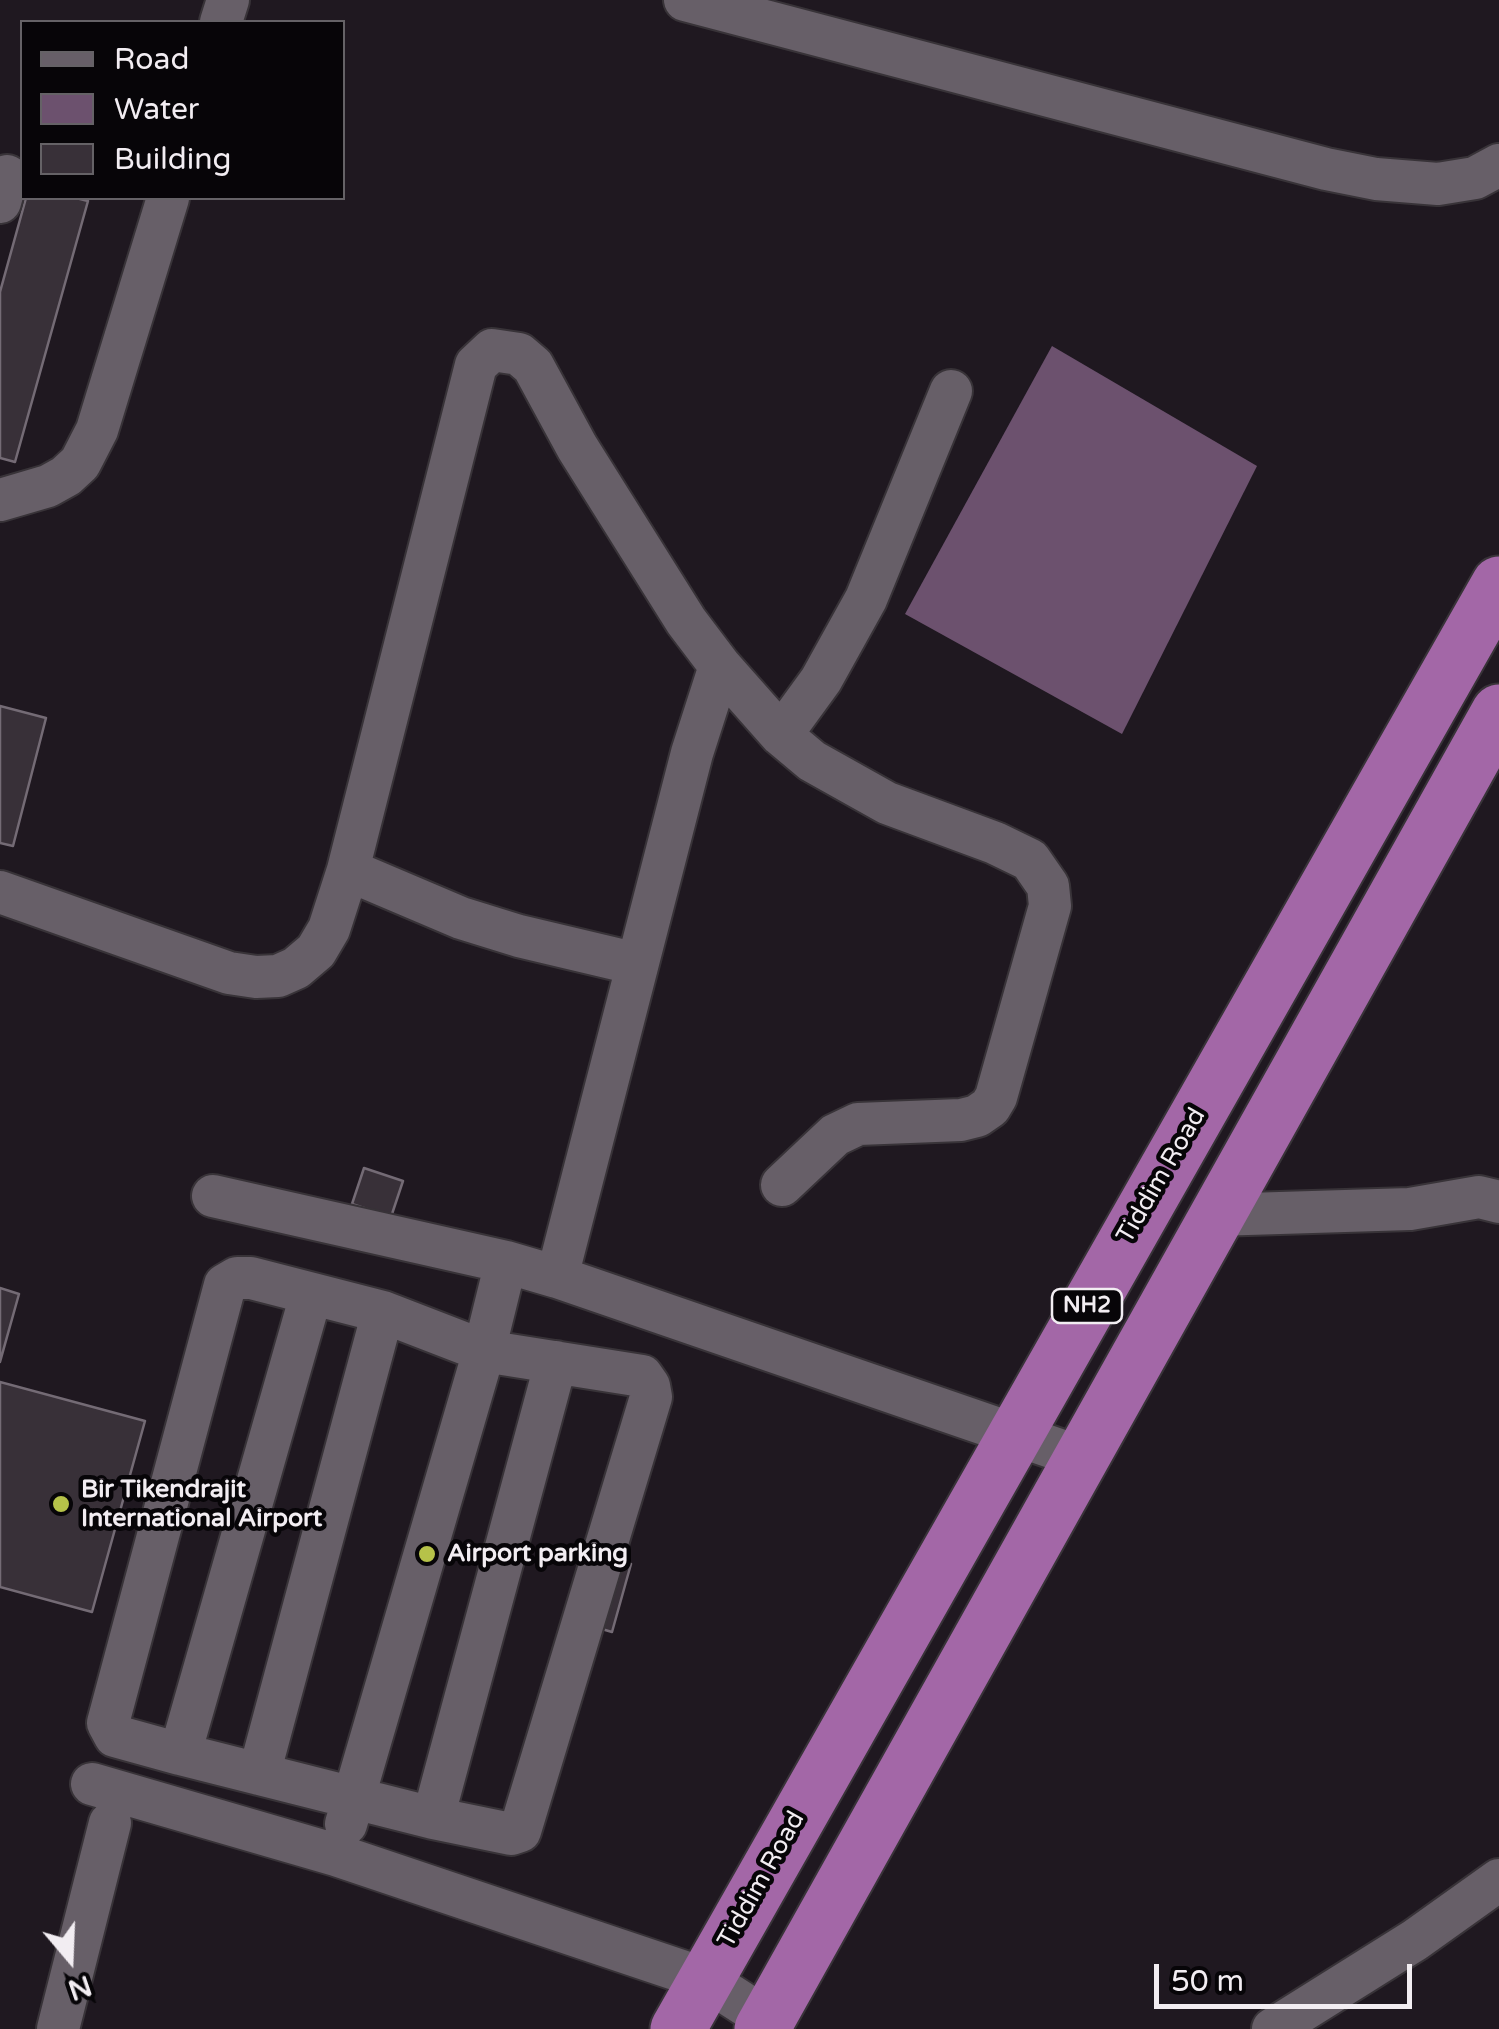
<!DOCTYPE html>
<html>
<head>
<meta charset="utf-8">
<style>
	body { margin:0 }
	#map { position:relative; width:1499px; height:2029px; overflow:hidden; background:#1f1820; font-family:"Varela Round",sans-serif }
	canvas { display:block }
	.legend { position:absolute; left:20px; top:20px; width:325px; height:180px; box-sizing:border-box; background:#070508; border:2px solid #656266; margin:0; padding:12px 18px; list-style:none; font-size:30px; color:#f2edf2 }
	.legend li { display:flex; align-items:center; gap:20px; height:50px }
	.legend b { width:50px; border:2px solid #656266 }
	.north { position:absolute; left:20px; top:1909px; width:100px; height:100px; -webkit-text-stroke:8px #070508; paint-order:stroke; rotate:161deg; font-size:28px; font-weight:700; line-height:40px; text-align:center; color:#f2edf2 }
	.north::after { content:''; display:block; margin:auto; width:35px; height:45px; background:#f2edf2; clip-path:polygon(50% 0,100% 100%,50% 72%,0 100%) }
	.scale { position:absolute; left:1154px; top:1964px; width:258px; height:45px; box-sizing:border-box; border:5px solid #f2edf2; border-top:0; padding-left:12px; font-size:30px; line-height:35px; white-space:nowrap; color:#f2edf2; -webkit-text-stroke:8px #070508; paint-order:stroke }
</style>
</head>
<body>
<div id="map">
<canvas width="1499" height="2029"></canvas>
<ul class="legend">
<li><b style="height:12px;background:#675f68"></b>Road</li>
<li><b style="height:28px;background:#6c516e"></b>Water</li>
<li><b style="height:28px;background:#383038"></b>Building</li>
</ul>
<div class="north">N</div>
<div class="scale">50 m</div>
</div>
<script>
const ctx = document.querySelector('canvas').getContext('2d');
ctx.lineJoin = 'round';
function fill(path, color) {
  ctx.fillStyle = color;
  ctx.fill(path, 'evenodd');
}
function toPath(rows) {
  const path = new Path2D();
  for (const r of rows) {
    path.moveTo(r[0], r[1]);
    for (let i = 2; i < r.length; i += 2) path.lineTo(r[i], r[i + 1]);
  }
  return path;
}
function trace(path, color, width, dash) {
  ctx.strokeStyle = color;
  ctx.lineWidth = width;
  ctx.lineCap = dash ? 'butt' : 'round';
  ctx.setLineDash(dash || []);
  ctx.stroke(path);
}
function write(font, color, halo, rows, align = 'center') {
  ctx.font = font + ' "Varela Round",sans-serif';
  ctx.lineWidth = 9;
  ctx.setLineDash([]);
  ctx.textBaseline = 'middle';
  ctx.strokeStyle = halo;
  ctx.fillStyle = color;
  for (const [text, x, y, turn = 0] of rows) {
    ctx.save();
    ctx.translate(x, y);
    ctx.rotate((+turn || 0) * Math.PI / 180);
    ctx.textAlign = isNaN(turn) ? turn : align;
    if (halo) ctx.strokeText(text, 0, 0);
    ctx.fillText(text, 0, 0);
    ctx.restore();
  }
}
fill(toPath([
	[1052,346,1257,466,1122,734,905,614]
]), '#6c516e');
const building = toPath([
	[26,198,76,198,88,201,15,462,0,458,0,292,26,198],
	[0,706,46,718,13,846,0,843,0,706],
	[364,1168,403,1181,391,1217,352,1204,364,1168],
	[0,1288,19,1294,0,1362,0,1288],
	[0,1382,145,1421,92,1612,0,1587,0,1382],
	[597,1554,631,1564,612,1632,578,1622,597,1554]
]);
fill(building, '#383038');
trace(building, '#746b75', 2.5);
const minor = toPath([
	[685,0,1326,169,1376,179,1438,184,1475,178,1499,165],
	[221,22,228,0],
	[0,202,7,176],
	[0,500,48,486,66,476,80,463,97,430,168,198],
	[781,735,821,680,866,599,951,391],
	[348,870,461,918,519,936,637,964],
	[0,892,229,973,256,977,278,976,296,968,316,951,329,929,348,870,476,365,492,350,519,354,533,366,577,447,686,621,720,666,781,735,812,761,887,803,995,843,1030,860,1048,886,1050,906,996,1097,990,1107,977,1116,961,1120,858,1124,835,1135,782,1185],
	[213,1196,506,1262,557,1277,1080,1457],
	[1215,1215,1410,1209,1479,1197,1499,1202],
	[557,1277,692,753,720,666],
	[237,1278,251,1278,383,1312,484,1351,642,1376,649,1386,651,1397,520,1831,511,1834,433,1818,180,1754,115,1736,108,1723,225,1285,237,1278],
	[180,1754,311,1295],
	[259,1774,383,1312],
	[92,1784,336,1855,705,1979,767,2019],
	[433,1818,556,1362],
	[346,1824,484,1351,506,1262],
	[58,2029,110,1823],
	[1273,2029,1415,1940,1499,1880]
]);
const highway = toPath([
	[678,2029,1499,584],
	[762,2029,1499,712]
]);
trace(minor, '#383338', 46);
trace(highway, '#383338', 59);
trace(minor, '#675f68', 42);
trace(highway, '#a367a7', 55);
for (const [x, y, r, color] of [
	[61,1504,10,"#b6c249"],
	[427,1554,10,"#b6c249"]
]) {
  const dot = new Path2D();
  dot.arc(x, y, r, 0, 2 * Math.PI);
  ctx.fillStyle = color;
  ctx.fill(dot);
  trace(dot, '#070508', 4);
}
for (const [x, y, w] of [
	[1087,1306,70]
]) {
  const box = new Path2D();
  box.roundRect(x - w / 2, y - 17, w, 34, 8);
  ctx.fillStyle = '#070508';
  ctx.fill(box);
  trace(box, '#f2edf2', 2.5);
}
write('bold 22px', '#f2edf2', null, [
	["NH2",1087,1306]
]);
write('25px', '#f2edf2', '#070508', [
	["Tiddim Road",1162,1176,-60],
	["Tiddim Road",762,1880,-61]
]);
write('bold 25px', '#f2edf2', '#070508', [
	["Bir Tikendrajit",81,1490],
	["International Airport",81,1519],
	["Airport parking",447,1554]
], 'left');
</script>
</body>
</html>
